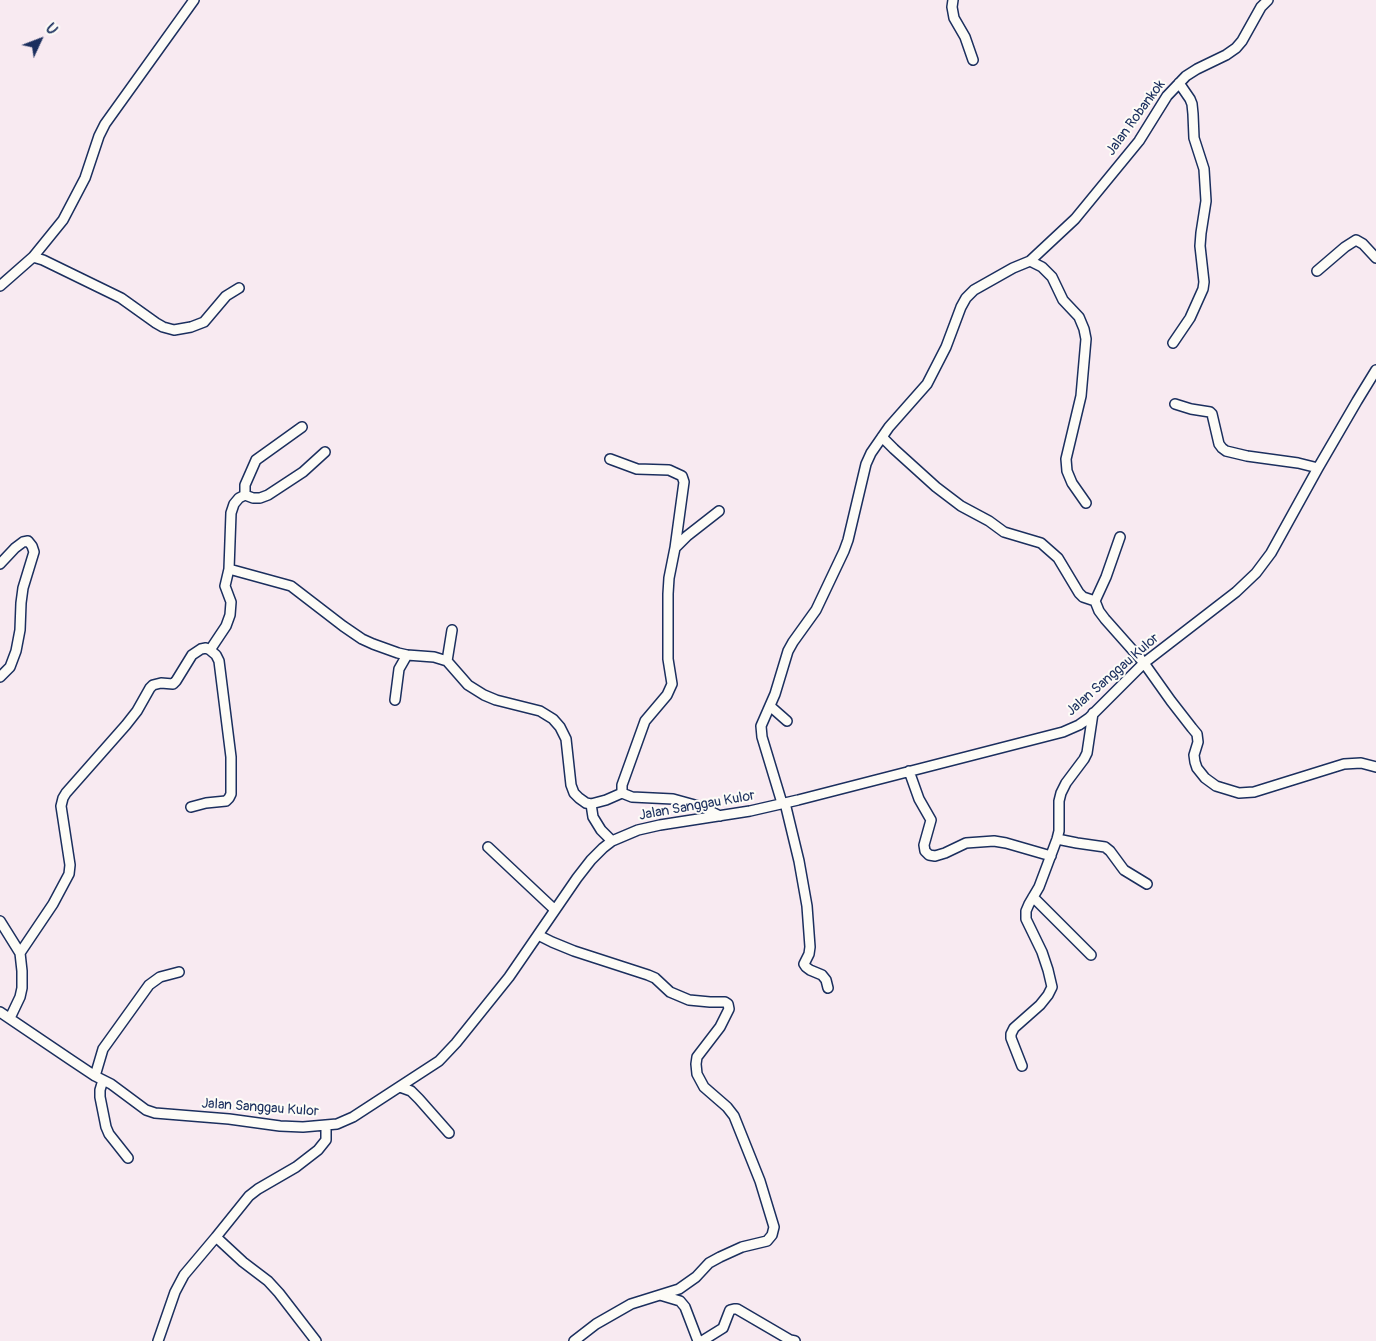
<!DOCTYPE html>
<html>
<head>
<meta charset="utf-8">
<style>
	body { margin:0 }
	#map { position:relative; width:1376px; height:1341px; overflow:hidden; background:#f8eaf1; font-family:Pangolin,sans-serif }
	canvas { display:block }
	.north { position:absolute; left:15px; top:15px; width:50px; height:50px; -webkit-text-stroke:4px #fdfcf7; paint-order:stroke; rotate:47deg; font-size:14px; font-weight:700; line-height:20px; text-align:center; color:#1b2f5e }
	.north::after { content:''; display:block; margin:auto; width:18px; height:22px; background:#1b2f5e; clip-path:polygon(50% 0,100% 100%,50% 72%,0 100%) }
</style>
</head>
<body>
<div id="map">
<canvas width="1376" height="1341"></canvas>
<div class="north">U</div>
</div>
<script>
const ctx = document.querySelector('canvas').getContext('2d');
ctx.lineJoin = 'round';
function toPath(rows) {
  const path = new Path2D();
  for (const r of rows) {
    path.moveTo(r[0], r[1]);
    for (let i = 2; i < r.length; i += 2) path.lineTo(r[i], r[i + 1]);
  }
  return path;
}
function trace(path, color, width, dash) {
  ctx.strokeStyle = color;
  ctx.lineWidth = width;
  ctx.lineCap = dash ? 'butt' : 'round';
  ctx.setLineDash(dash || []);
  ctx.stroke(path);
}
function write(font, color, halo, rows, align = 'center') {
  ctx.font = font + ' Pangolin,sans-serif';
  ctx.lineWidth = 4;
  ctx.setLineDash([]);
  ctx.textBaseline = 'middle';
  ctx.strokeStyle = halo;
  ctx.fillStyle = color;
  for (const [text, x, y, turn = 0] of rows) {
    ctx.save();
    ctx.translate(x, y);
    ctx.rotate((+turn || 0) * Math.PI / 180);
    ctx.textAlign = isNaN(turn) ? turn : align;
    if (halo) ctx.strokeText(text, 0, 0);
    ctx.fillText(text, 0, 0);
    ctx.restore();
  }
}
const minor = toPath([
	[953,0,952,7,954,18,965,37,973,60],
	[33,257,43,260,121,298,156,323,163,327,174,330,191,327,204,322,226,296,239,288],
	[1030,261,1042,267,1052,277,1063,300,1079,317,1084,329,1086,339,1081,396,1066,459,1067,471,1072,483,1086,503],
	[1317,271,1345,247,1356,240,1363,244,1376,258],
	[0,286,33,257,63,220,85,178,99,136,105,124,194,0],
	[1173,343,1190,318,1203,289,1204,282,1200,246,1201,233,1206,201,1204,169,1194,138,1193,114,1192,104,1190,99,1179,83],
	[1175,404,1191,409,1210,412,1212,414,1219,444,1222,448,1226,451,1247,456,1298,463,1318,468],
	[882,437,894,449,936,487,961,506,989,521,1004,532,1041,543,1058,558,1079,593,1083,597,1095,601,1099,611,1105,619,1144,663,1171,701,1192,728,1197,734,1198,742,1194,755,1195,762,1197,768,1205,778,1216,786,1239,793,1254,792,1344,764,1361,763,1376,767],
	[610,459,637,469,669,470,682,476,684,482,675,548],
	[245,495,253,498,260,498,268,495,303,472,325,452],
	[245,495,245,485,256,460,302,427],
	[0,564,15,548,23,542,28,541,32,546,34,552,23,588,21,603,20,630,16,651,10,667,0,677],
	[229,569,231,513,234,504,239,498,245,495],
	[1095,601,1106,577,1120,537],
	[447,661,452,630],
	[395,700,399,669,407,655],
	[770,706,787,721],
	[909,771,919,799,931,820,924,845,925,851,929,855,935,856,945,853,966,843,994,841,1006,843,1051,856],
	[622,793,622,785,645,721,667,695,672,684,668,659,668,594,669,578,675,548,687,536,719,511],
	[782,803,762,737,761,726,775,694,788,651,793,642,816,610,844,551,848,540,866,464,871,453,889,427,927,384,946,347,961,307,966,298,974,290,1013,268,1030,261,1075,219,1139,141,1167,96,1186,76,1197,69,1226,55,1236,48,1242,41,1261,7,1268,0],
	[785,803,799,861,807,906,810,947,809,954,804,964,806,967,810,970,822,975,826,980,828,988],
	[591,804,593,817,601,830,612,841],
	[191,807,206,803,226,801,229,798,231,794,231,757,219,661,216,655,210,650],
	[1057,839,1077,843,1105,847,1110,851,1124,870,1147,884],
	[488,847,555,910],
	[1033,897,1091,955],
	[0,921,20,953,22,971,22,988,20,997,10,1018],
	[538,935,552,942,574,951,648,975,655,978,670,992,689,1000,710,1002,725,1002,728,1004,729,1009,720,1027,697,1057,696,1064,697,1074,704,1087,727,1107,734,1116,760,1181,774,1227,772,1235,767,1241,742,1247,720,1257,709,1263,696,1277,679,1289,631,1304,596,1324,574,1341],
	[20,953,53,904,69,874,70,865,61,806,63,798,66,793,126,725,137,711,150,688,153,685,161,683,173,684,176,681,192,655,201,649,206,648,210,650,226,626,230,615,231,602,225,586,229,569,291,586,343,626,362,639,373,644,398,653,407,655,434,657,447,661,468,685,484,695,496,700,540,711,553,719,560,727,566,739,571,785,574,793,579,798,586,803,591,804,606,800,622,793,632,797,673,799,702,807,720,816],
	[0,1012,71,1060,95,1076,111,1084,146,1110,155,1113,229,1119,280,1126,303,1127,337,1124,353,1117,439,1061,456,1043,509,977,577,878,591,860,603,848,612,841,638,830,660,825,750,811,798,800,1063,732,1079,725,1089,718,1144,663,1236,592,1256,573,1271,553,1318,468,1357,401,1376,370],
	[1022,1066,1011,1038,1011,1034,1014,1028,1040,1005,1048,995,1052,987,1048,970,1042,952,1026,919,1026,911,1029,904,1039,887,1057,839,1059,831,1059,801,1061,793,1066,783,1084,759,1087,753,1093,713],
	[95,1076,103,1049,149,985,160,977,179,972],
	[103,1080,100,1090,100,1097,106,1127,109,1134,128,1158],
	[400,1087,411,1091,419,1099,449,1133],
	[660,1295,680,1301,685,1307,698,1341],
	[158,1341,175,1292,184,1275,216,1237],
	[316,1341,279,1293,268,1281,243,1262,216,1237,249,1196,258,1189,296,1167,318,1150,326,1140,326,1126],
	[702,1341,723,1328,728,1315,730,1310,734,1309,737,1309,790,1340,795,1341]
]);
trace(minor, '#1b2f5e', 12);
trace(minor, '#fdfcf7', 9);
write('14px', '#1b2f5e', '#fdfcf7', [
	["Jalan Robankok",1136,118,-54],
	["Jalan Sanggau Kulor",1113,675,-41],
	["Jalan Sanggau Kulor",697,806,-10],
	["Jalan Sanggau Kulor",260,1108,4]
]);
</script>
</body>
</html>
